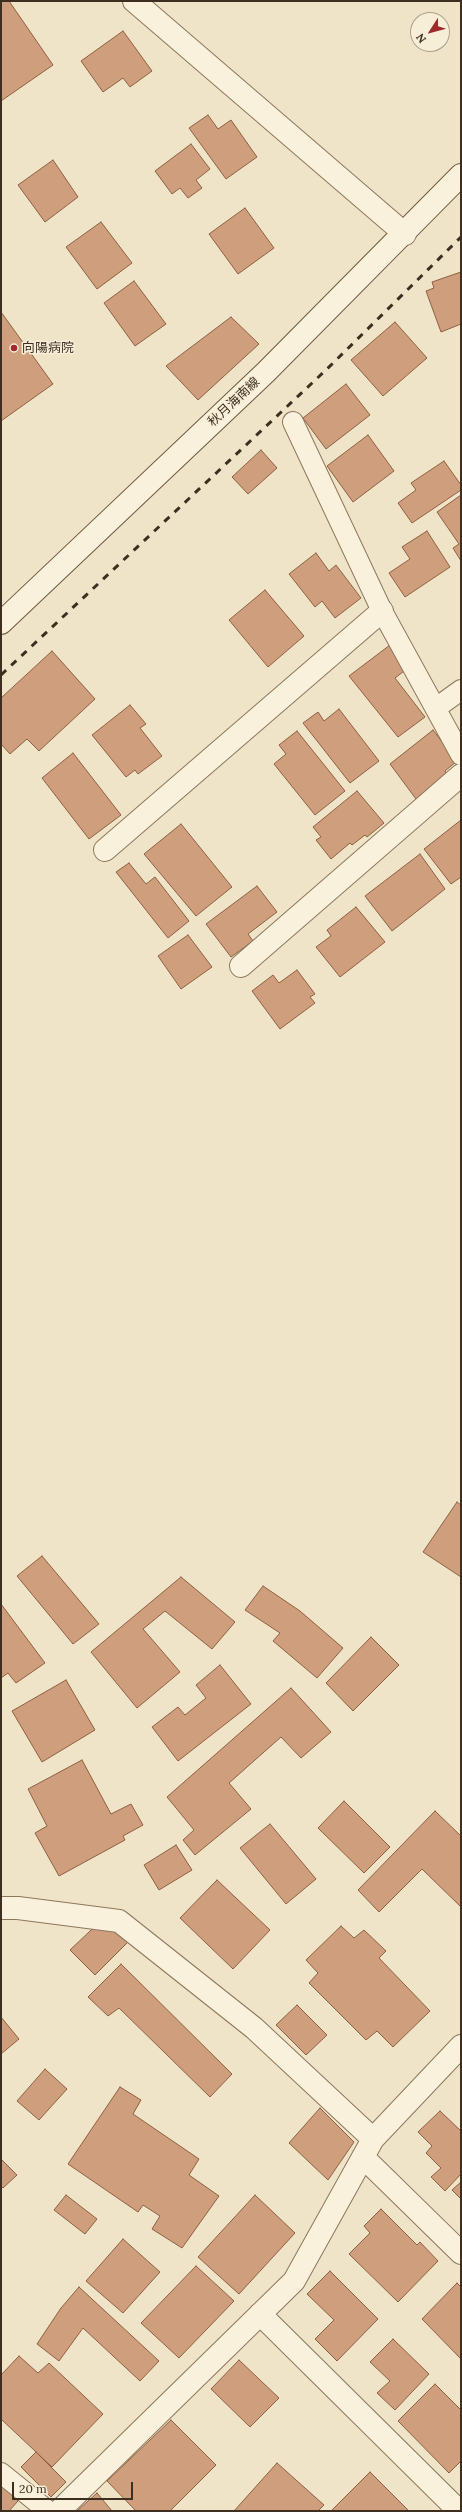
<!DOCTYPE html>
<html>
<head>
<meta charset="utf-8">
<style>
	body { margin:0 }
	#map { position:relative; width:462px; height:2512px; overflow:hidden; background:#f0e4c8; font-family:Lora,serif }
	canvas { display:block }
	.frame { position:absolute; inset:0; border:2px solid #3d2e20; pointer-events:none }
	.north { position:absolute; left:410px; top:12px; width:40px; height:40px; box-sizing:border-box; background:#f7eed8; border:1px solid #ada18e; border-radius:50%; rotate:234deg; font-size:11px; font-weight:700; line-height:16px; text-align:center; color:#3d2e20 }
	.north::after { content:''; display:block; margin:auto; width:14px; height:18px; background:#9e2a2b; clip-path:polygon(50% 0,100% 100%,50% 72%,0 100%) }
	.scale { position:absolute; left:12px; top:2482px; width:121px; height:18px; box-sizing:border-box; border:2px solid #3d2e20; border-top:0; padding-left:5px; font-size:12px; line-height:14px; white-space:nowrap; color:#3d2e20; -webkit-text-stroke:3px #f7eed8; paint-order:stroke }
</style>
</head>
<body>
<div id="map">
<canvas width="462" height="2512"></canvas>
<div class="frame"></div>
<div class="north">N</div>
<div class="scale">20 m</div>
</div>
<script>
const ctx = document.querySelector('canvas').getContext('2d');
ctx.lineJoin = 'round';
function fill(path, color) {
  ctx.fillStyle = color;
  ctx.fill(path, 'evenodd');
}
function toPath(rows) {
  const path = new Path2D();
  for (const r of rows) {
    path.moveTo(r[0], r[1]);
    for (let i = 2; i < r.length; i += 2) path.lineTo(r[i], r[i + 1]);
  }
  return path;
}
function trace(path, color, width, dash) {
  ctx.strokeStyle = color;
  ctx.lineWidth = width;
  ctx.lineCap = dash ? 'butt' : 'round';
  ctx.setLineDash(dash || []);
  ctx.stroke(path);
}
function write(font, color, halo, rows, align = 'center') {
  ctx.font = font + ' Lora,"Noto Sans JP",serif';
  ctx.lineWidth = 3;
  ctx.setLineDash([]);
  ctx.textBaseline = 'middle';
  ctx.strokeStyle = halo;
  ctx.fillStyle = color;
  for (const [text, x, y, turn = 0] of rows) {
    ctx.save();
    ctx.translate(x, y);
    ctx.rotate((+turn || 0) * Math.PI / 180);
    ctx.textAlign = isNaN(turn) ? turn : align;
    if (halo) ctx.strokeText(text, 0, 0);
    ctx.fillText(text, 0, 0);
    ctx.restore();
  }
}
const building = toPath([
	[1,1,9,1,53,65,1,101,1,1],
	[123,31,152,71,130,87,123,78,103,92,81,61,123,31],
	[208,115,218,129,231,120,257,157,226,179,189,128,208,115],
	[191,144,210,169,196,180,202,188,188,198,180,188,172,194,155,171,191,144],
	[53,160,78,197,45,222,18,185,53,160],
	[245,208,274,248,238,274,209,234,245,208],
	[101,222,132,263,97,289,66,247,101,222],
	[461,272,461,324,441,332,426,291,434,288,432,282,461,272],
	[134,281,166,324,135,346,104,303,134,281],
	[1,312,53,384,1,421,1,312],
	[231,317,259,344,198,400,166,366,231,317],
	[395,322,427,358,383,396,351,360,395,322],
	[346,384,370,415,326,449,303,418,346,384],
	[368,435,394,471,353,502,327,466,368,435],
	[261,450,277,468,248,494,232,477,261,450],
	[444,461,461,485,461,490,412,523,398,503,416,490,411,483,444,461],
	[461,495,461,561,453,548,459,544,437,512,461,495],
	[427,531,450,567,405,597,389,573,410,559,402,547,427,531],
	[316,553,329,571,336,565,361,598,335,618,322,601,315,607,289,574,316,553],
	[265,590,304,636,268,667,229,620,265,590],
	[390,645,408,668,395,678,425,717,398,737,349,676,390,645],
	[52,651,95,699,39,751,27,739,10,754,1,744,1,698,52,651],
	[130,705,146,724,140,728,162,756,138,774,135,770,126,777,92,735,130,705],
	[339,709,379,761,350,783,303,723,318,712,324,721,339,709],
	[433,730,457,761,445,771,447,775,416,799,390,764,433,730],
	[297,731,345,791,315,815,274,764,286,754,279,745,297,731],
	[73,753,121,815,89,839,42,778,73,753],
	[357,791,384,823,367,837,365,835,352,845,350,843,331,859,316,840,321,837,313,827,357,791],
	[461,820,461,877,451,884,424,849,461,820],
	[181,824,232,887,196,916,144,854,181,824],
	[420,854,445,889,392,931,365,896,420,854],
	[129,863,146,884,155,877,189,921,168,938,116,872,129,863],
	[257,886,277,912,248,934,253,941,231,957,206,924,257,886],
	[356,907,385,942,340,977,316,947,331,936,327,930,356,907],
	[188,935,212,967,181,989,158,956,188,935],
	[297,970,315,994,310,997,315,1003,280,1029,252,991,273,975,279,983,297,970],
	[457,1502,461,1505,461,1577,423,1552,457,1502],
	[42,1556,99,1624,73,1644,17,1576,42,1556],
	[181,1577,235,1622,212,1649,165,1611,143,1629,180,1672,137,1708,91,1652,181,1577],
	[263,1586,300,1611,343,1648,317,1678,273,1641,280,1633,245,1610,263,1586],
	[1,1604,45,1663,16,1683,8,1673,1,1678,1,1604],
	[371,1637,399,1665,353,1711,326,1683,371,1637],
	[220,1665,251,1704,178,1761,152,1727,178,1707,185,1715,206,1698,196,1685,220,1665],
	[66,1680,95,1730,42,1762,12,1711,66,1680],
	[291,1688,331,1732,301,1758,281,1737,229,1783,251,1809,195,1855,183,1840,194,1830,167,1797,291,1688],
	[82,1760,111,1814,131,1804,143,1825,123,1836,125,1840,59,1876,35,1833,47,1826,28,1789,82,1760],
	[344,1801,390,1847,364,1873,318,1828,344,1801],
	[435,1811,461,1836,461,1907,422,1869,379,1912,358,1890,435,1811],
	[270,1824,316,1879,286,1904,240,1848,270,1824],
	[176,1845,192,1870,159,1890,144,1865,176,1845],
	[217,1880,270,1930,233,1969,180,1918,217,1880],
	[108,1914,132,1938,95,1975,70,1950,108,1914],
	[341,1926,354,1938,364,1930,386,1951,379,1958,430,2011,393,2047,377,2031,366,2040,309,1983,318,1973,306,1960,341,1926],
	[121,1964,232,2074,210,2097,119,2008,108,2016,88,1997,121,1964],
	[297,2005,327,2035,306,2055,276,2025,297,2005],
	[1,2017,19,2039,1,2054,1,2017],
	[45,2069,67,2089,39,2120,17,2101,45,2069],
	[120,2087,141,2100,133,2114,199,2159,189,2175,219,2196,182,2248,152,2229,160,2216,143,2205,138,2212,68,2164,120,2087],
	[320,2108,354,2142,328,2180,289,2143,320,2108],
	[440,2111,461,2131,461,2174,445,2191,431,2177,441,2168,426,2153,432,2146,418,2132,440,2111],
	[1,2159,17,2175,3,2188,1,2186,1,2159],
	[461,2182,461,2199,452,2190,461,2182],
	[66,2195,97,2219,85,2234,54,2210,66,2195],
	[255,2195,295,2233,239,2294,198,2257,255,2195],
	[381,2209,417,2245,420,2242,438,2261,398,2302,349,2254,370,2233,364,2226,381,2209],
	[123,2239,160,2272,123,2313,86,2281,123,2239],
	[196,2266,234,2301,179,2358,141,2323,196,2266],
	[330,2271,378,2319,337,2361,315,2339,334,2320,307,2294,330,2271],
	[457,2283,461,2287,461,2359,422,2319,457,2283],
	[79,2287,159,2361,140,2381,83,2328,59,2361,37,2344,61,2308,79,2287],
	[393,2339,429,2374,395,2410,377,2393,390,2381,370,2362,393,2339],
	[19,2356,38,2373,49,2363,103,2414,52,2467,1,2419,1,2375,19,2356],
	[239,2360,279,2398,250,2427,211,2389,239,2360],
	[435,2384,461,2410,461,2461,449,2473,398,2421,435,2384],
	[171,2420,216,2465,170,2511,136,2511,107,2481,171,2420],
	[36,2452,66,2482,51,2497,21,2467,36,2452],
	[277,2463,324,2505,318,2511,234,2511,277,2463],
	[370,2472,409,2511,331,2511,370,2472],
	[1,2484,18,2501,9,2511,1,2511,1,2484],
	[97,2493,112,2511,77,2511,97,2493]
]);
fill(building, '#cf9f7d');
trace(building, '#8d5f41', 1);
const lane = toPath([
	[293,422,382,611,461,755],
	[436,708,461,690],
	[1,2473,48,2511]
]);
const street = toPath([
	[134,1,405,234],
	[105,850,382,611],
	[241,966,461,775],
	[1,1908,18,1908,119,1921,254,2028,373,2139],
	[363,2157,461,2253],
	[260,2314,459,2511],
	[59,2511,294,2281,373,2139,461,2046]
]);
const secondary = toPath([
	[1,623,266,372,461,175]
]);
trace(lane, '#8d765c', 22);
trace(street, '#8d765c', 24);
trace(secondary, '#6f573f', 24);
trace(lane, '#faf1dc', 20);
trace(street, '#faf1dc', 22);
trace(secondary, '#faf1dc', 22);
trace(toPath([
	[1,675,327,369,461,237]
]), '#3d2e20', 3, [7, 7]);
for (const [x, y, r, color] of [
	[14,348,4,"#9e2a2b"]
]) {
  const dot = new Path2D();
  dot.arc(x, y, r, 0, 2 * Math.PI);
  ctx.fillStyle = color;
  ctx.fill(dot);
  trace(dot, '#f7eed8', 1.5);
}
write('13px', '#3d2e20', '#f7eed8', [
	["向陽病院",22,348]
], 'left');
write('13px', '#3d2e20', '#f7eed8', [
	["秋月海南線",234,402,-43]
]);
</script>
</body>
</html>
